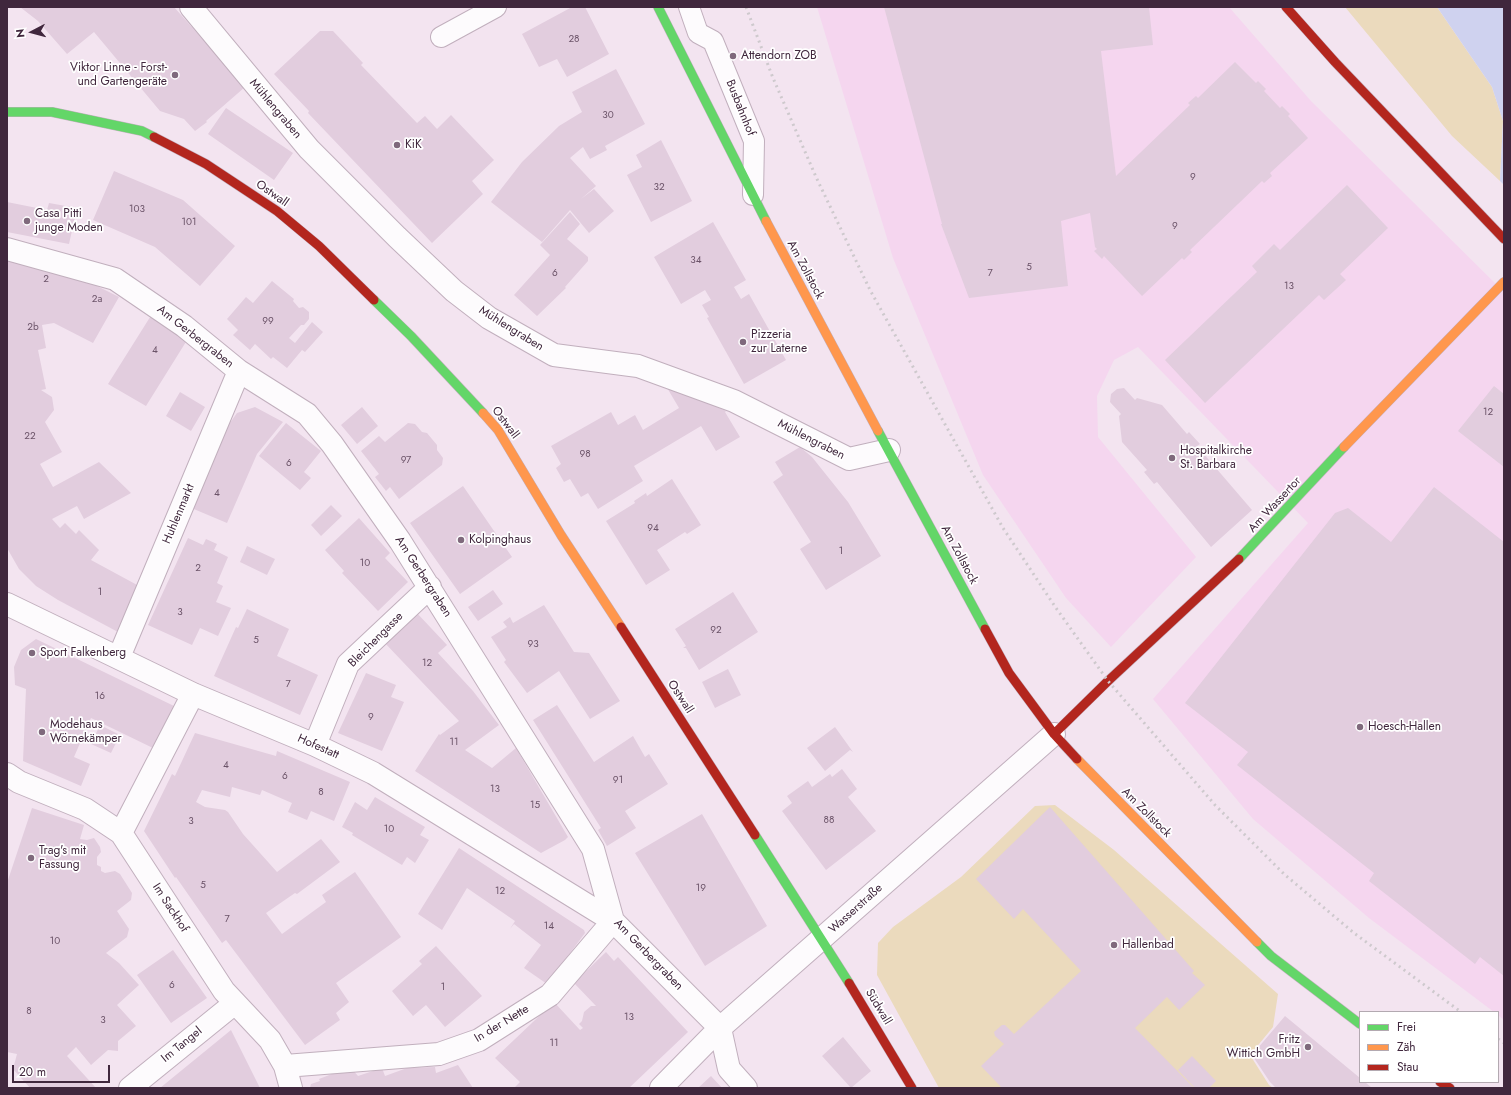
<!DOCTYPE html>
<html>
<head>
<meta charset="utf-8">
<style>
	body { margin:0 }
	#map { position:relative; width:1511px; height:1095px; overflow:hidden; background:#f3e4f0; font-family:Jost,sans-serif }
	canvas { display:block }
	.frame { position:absolute; inset:0; border:8px solid #40273d; pointer-events:none }
	.legend { position:absolute; left:1359px; top:1011px; width:140px; height:72px; box-sizing:border-box; background:#fff; border:1px solid #b3a9b1; margin:0; padding:5px 7px; list-style:none; font-size:12px; color:#40273d }
	.legend li { display:flex; align-items:center; gap:8px; height:20px }
	.legend b { width:20px; border:1px solid #b3a9b1 }
	.north { position:absolute; left:12px; top:12px; width:40px; height:40px; -webkit-text-stroke:3px #fff; paint-order:stroke; rotate:264deg; font-size:11px; font-weight:700; line-height:16px; text-align:center; color:#40273d }
	.north::after { content:''; display:block; margin:auto; width:14px; height:18px; background:#40273d; clip-path:polygon(50% 0,100% 100%,50% 72%,0 100%) }
	.scale { position:absolute; left:12px; top:1065px; width:98px; height:18px; box-sizing:border-box; border:2px solid #40273d; border-top:0; padding-left:5px; font-size:12px; line-height:14px; white-space:nowrap; color:#40273d; -webkit-text-stroke:3px #fff; paint-order:stroke }
</style>
</head>
<body>
<div id="map">
<canvas width="1511" height="1095"></canvas>
<div class="frame"></div>
<ul class="legend">
<li><b style="height:5px;background:#63d668"></b>Frei</li>
<li><b style="height:5px;background:#ff974d"></b>Zäh</li>
<li><b style="height:5px;background:#b3261e"></b>Stau</li>
</ul>
<div class="north">N</div>
<div class="scale">20 m</div>
</div>
<script>
const ctx = document.querySelector('canvas').getContext('2d');
ctx.lineJoin = 'round';
function fill(path, color) {
  ctx.fillStyle = color;
  ctx.fill(path, 'evenodd');
}
function toPath(rows) {
  const path = new Path2D();
  for (const r of rows) {
    path.moveTo(r[0], r[1]);
    for (let i = 2; i < r.length; i += 2) path.lineTo(r[i], r[i + 1]);
  }
  return path;
}
function trace(path, color, width, dash) {
  ctx.strokeStyle = color;
  ctx.lineWidth = width;
  ctx.lineCap = dash ? 'butt' : 'round';
  ctx.setLineDash(dash || []);
  ctx.stroke(path);
}
function write(font, color, halo, rows, align = 'center') {
  ctx.font = font + ' Jost,sans-serif';
  ctx.lineWidth = 3.5;
  ctx.setLineDash([]);
  ctx.textBaseline = 'middle';
  ctx.strokeStyle = halo;
  ctx.fillStyle = color;
  for (const [text, x, y, turn = 0] of rows) {
    ctx.save();
    ctx.translate(x, y);
    ctx.rotate((+turn || 0) * Math.PI / 180);
    ctx.textAlign = isNaN(turn) ? turn : align;
    if (halo) ctx.strokeText(text, 0, 0);
    ctx.fillText(text, 0, 0);
    ctx.restore();
  }
}
fill(toPath([
	[817,7,1229,7,1311,101,1504,292,1504,1020,1498,1015,1498,1012,1494,1012,1369,918,1253,819,1153,699,1308,523,1138,347,1114,360,1097,396,1098,437,1196,557,1111,647,1066,598,983,475,893,258]
]), '#f5d6ef');
fill(toPath([
	[1345,7,1437,7,1492,87,1503,121,1500,181,1452,136],
	[1055,805,1114,850,1278,994,1273,1027,1250,1055,1269,1085,1273,1088,939,1088,877,975,878,943,893,927,961,877,1035,806]
]), '#ebdabd');
fill(toPath([
	[1437,7,1504,7,1504,185,1500,181,1503,121,1492,87]
]), '#cfd2ef');
fill(toPath([
	[20,7,174,7,245,87,206,121,207,122,195,131,184,119,160,111,94,32,67,54,38,21],
	[572,7,585,7,609,54,567,77,557,59,539,67,522,34],
	[884,7,1149,7,1153,45,1101,51,1116,176,1190,105,1188,103,1196,96,1198,98,1235,62,1256,83,1258,81,1266,89,1264,91,1280,108,1282,106,1290,114,1288,116,1308,138,1270,173,1272,176,1264,183,1262,181,1190,250,1192,252,1184,260,1182,258,1142,296,1104,256,1102,259,1094,251,1097,249,1095,247,1090,213,1061,221,1068,286,969,298,941,224,942,224],
	[320,31,333,31,363,63,361,65,417,123,425,116,437,129,451,115,494,160,472,181,483,194,432,243,308,113,309,111,274,74],
	[616,69,645,124,605,146,607,150,590,159,583,147,570,158,596,186,581,199,594,189,614,211,589,233,570,210,542,242,491,202,522,162,559,126,582,112,572,92],
	[226,108,293,153,274,180,208,134],
	[661,140,692,201,651,222,627,175,642,167,636,155],
	[114,171,183,200,235,246,200,286,155,247,93,220],
	[1347,185,1388,228,1340,274,1346,280,1324,300,1319,295,1205,403,1165,360,1257,272,1252,266,1274,244,1280,250],
	[7,202,47,210,49,203,77,208,69,244,7,232],
	[570,212,580,224,567,239,588,257,588,261,565,287,566,288,537,316,514,295,550,255,540,245],
	[713,222,746,280,734,287,741,299,749,294,786,360,744,384,707,318,709,317,702,305,711,300,705,290,681,304,654,257],
	[7,258,89,282,119,297,93,343,54,323,42,325,46,348,38,350,46,389,41,390,52,397,54,410,45,422,62,452,40,464,53,487,99,462,131,493,84,519,77,506,52,519,60,528,65,523,76,534,79,530,99,550,91,560,139,586,118,632,58,600,36,586,19,569,7,548],
	[272,281,294,299,293,301,299,308,303,307,309,312,309,319,304,325,301,325,289,338,295,343,312,322,323,332,305,352,302,350,287,368,273,357,271,359,255,344,250,350,233,335,238,330,227,319,246,297,253,303],
	[152,314,189,337,146,406,108,384],
	[667,384,726,411,725,412,740,437,716,451,701,426,634,466,643,481,598,509,588,493,581,497,570,479,564,482,556,468,561,464,551,446,611,412,618,425,635,415,643,430,679,408,666,386],
	[1494,386,1504,394,1504,467,1458,431],
	[1124,388,1135,400,1137,398,1162,405,1187,434,1189,432,1200,444,1197,446,1252,510,1211,547,1157,482,1154,484,1144,472,1147,470,1122,442,1119,416,1121,414,1110,402,1111,394,1117,389],
	[180,392,205,407,191,431,166,416],
	[255,407,283,422,257,454,227,523,189,507,222,434,237,413],
	[362,407,378,426,357,444,341,425],
	[286,423,321,451,304,472,311,478,300,490,259,456],
	[408,423,415,424,422,432,427,433,437,445,437,450,443,458,442,465,399,499,390,487,386,491,375,477,379,474,361,451,379,436,385,442],
	[800,447,812,457,848,502,881,556,826,590,800,549,811,542,773,482,783,475,775,462],
	[672,479,701,525,687,534,685,532,657,550,670,570,646,585,606,521,635,503,634,501,646,493,647,496],
	[463,486,512,557,460,594,410,523],
	[1434,487,1504,542,1504,976,1480,957,1475,964,1369,881,1374,873,1237,765,1248,752,1185,703,1335,513,1348,508,1391,542],
	[331,505,342,516,321,536,311,525],
	[359,518,390,553,385,558,408,582,378,611,342,573,344,571,325,550],
	[188,538,203,545,206,539,217,544,214,550,228,557,217,583,223,586,216,602,231,608,218,636,200,628,192,645,148,625],
	[247,546,275,559,267,575,240,562],
	[493,590,503,604,478,621,468,607],
	[733,592,758,632,699,670,686,648,683,648,686,646,675,629],
	[544,605,574,652,589,653,620,701,590,719,559,671,527,693,504,662,506,660,491,637,507,627,503,622,510,617,513,623],
	[247,609,289,629,277,656,318,675,300,715,214,676,236,627,238,628],
	[415,611,447,645,438,653,473,691,499,725,465,750,492,768,516,748,568,837,565,840,541,853,415,771,439,734,440,735,459,721,383,641],
	[36,639,174,706,155,749,91,718,74,757,90,764,81,786,23,761,26,689,15,685,14,667,21,650],
	[728,669,741,695,715,708,702,682],
	[366,673,396,685,391,697,404,702,382,751,338,733],
	[557,705,594,762,633,736,645,757,649,754,668,784,625,811,636,828,607,846,598,830,601,828,533,720],
	[100,725,120,735,111,753,91,744],
	[835,727,853,752,850,750,825,771,807,748],
	[195,733,276,756,277,751,350,782,334,821,311,811,307,820,288,812,292,803,262,790,260,795,232,787,230,797,202,790,196,802,205,807,225,810,228,812,243,834,277,872,321,839,340,862,297,894,295,893,266,913,282,934,326,902,322,895,355,872,401,937,336,983,349,1002,336,1013,340,1020,305,1045,226,940,222,943,176,877,175,878,144,831,172,774,175,776],
	[842,769,857,789,848,797,876,831,826,870,782,811,792,803,787,796,808,781,812,787,830,774,832,777],
	[375,797,425,827,420,835,429,840,415,863,407,857,402,865,352,835,353,833,342,827,355,802,367,810],
	[1050,807,1194,971,1192,973,1205,985,1179,1010,1167,997,1135,1028,1194,1088,1002,1088,981,1066,1004,1044,995,1036,994,1032,1002,1025,1005,1025,1014,1034,1081,971,1023,909,1014,919,976,879],
	[32,808,84,825,80,839,87,840,94,838,100,847,101,852,97,857,97,865,101,867,101,871,105,873,115,871,120,874,132,893,131,900,117,911,129,929,127,937,106,953,119,963,139,985,117,1005,136,1026,118,1041,118,1051,108,1050,91,1065,76,1047,67,1056,96,1088,30,1088,13,1069,17,1054,7,1052,7,883],
	[702,814,767,926,705,966,635,853],
	[459,848,584,930,585,933,547,984,524,968,541,945,514,924,510,929,515,921,467,888,442,930,418,914],
	[436,946,482,996,445,1027,426,1005,413,1016,392,991,422,964,419,961],
	[173,950,207,998,171,1023,137,975],
	[606,952,614,961,618,957,688,1032,629,1088,514,1088,520,1082,495,1058,554,1002,580,1030,583,1028,579,1024,582,1021,584,1012,591,1006,596,1006,574,983],
	[1285,1016,1360,1078,1360,1082,1365,1082,1372,1088,1276,1088,1270,1082,1252,1055],
	[231,1030,260,1088,160,1088],
	[843,1037,871,1071,851,1088,822,1056],
	[1192,1056,1216,1081,1209,1088,1195,1088,1178,1070],
	[458,1065,473,1088,310,1088,311,1084,320,1081,319,1079,342,1070,343,1073,352,1069,358,1076,382,1068,385,1076,407,1068,435,1067,436,1073],
	[711,1076,722,1088,698,1088]
]), '#e2cdde');
const lane = toPath([
	[689,7,698,33,713,41,754,141,753,195],
	[441,37,496,7]
]);
const street = toPath([
	[191,7,309,149,397,237,454,291,489,318,554,355,638,366,734,401,849,459,889,450],
	[7,249,115,279,184,326,239,371,307,414,332,444,400,541,593,849,613,921,720,1028],
	[7,604,193,694,315,745,373,773,613,921,550,995,479,1040,439,1054,285,1066],
	[119,657,239,371],
	[315,745,348,664,430,587],
	[7,774,19,782,85,809,121,833,224,991,270,1040,285,1066,291,1088],
	[121,833,193,694],
	[720,1028,729,1069,746,1088],
	[130,1088,235,1003],
	[661,1088,720,1028,1054,734]
]);
const fast = toPath([
	[658,7,766,221],
	[7,112,52,112,142,131,154,137],
	[374,300,411,336,483,413],
	[878,431,985,629],
	[1239,559,1344,447],
	[755,835,849,983],
	[1257,942,1271,956,1360,1024]
]);
const slow = toPath([
	[766,221,878,431],
	[483,413,498,430,561,535,621,627],
	[1344,447,1504,282],
	[1077,759,1257,942]
]);
const jam = toPath([
	[1286,7,1335,62,1504,239],
	[154,137,206,164,277,211,319,246,374,300],
	[621,627,755,835],
	[985,629,1009,673,1054,734,1077,759],
	[1054,734,1108,681,1239,559],
	[849,983,912,1088],
	[1440,1082,1450,1088]
]);
trace(lane, '#c1afbd', 22);
trace(street, '#c1afbd', 24);
trace(fast, '#c1afbd', 10);
trace(slow, '#c1afbd', 10);
trace(jam, '#c1afbd', 10);
trace(lane, '#fdfbfd', 20);
trace(street, '#fdfbfd', 22);
trace(fast, '#63d668', 9);
trace(slow, '#ff974d', 9);
trace(jam, '#b3261e', 9);
trace(toPath([
	[746,7,773,78,816,177,870,290,1003,528,1056,608,1108,681,1215,805,1284,874,1354,933,1461,1012],
	[1498,1039,1504,1043]
]), '#cec9cd', 3, [2, 4]);
for (const [x, y, r, color] of [
	[733,56,4,"#7f697c"],
	[175,75,4,"#7f697c"],
	[397,145,4,"#7f697c"],
	[27,221,4,"#7f697c"],
	[743,342,4,"#7f697c"],
	[1172,458,4,"#7f697c"],
	[461,540,4,"#7f697c"],
	[32,653,4,"#7f697c"],
	[1360,727,4,"#7f697c"],
	[42,732,4,"#7f697c"],
	[31,858,4,"#7f697c"],
	[1114,945,4,"#7f697c"],
	[1308,1047,4,"#7f697c"]
]) {
  const dot = new Path2D();
  dot.arc(x, y, r, 0, 2 * Math.PI);
  ctx.fillStyle = color;
  ctx.fill(dot);
  trace(dot, '#fff', 1.5);
}
write('10px', '#6b5368', null, [
	["28",574,40],
	["30",608,116],
	["9",1193,178],
	["32",659,188],
	["103",137,210],
	["101",189,223],
	["9",1175,227],
	["34",696,261],
	["5",1029,268],
	["6",555,274],
	["7",990,274],
	["2",46,280],
	["13",1289,287],
	["2a",97,300],
	["99",268,322],
	["2b",33,328],
	["4",155,351],
	["12",1488,413],
	["22",30,437],
	["98",585,455],
	["97",406,461],
	["6",289,464],
	["4",217,494],
	["94",653,529],
	["1",841,552],
	["10",365,564],
	["2",198,569],
	["1",100,593],
	["3",180,613],
	["92",716,631],
	["5",256,641],
	["93",533,645],
	["12",427,664],
	["7",288,685],
	["16",100,697],
	["9",371,718],
	["11",454,743],
	["4",226,766],
	["6",285,777],
	["91",618,781],
	["13",495,790],
	["8",321,793],
	["15",535,806],
	["88",829,821],
	["3",191,822],
	["10",389,830],
	["5",203,886],
	["19",701,889],
	["12",500,892],
	["7",227,920],
	["14",549,927],
	["10",55,942],
	["6",172,986],
	["1",443,988],
	["8",29,1012],
	["13",629,1018],
	["3",103,1021],
	["11",554,1044]
]);
write('12px', '#40273d', '#fff', [
	["Attendorn ZOB",741,56],
	["Viktor Linne - Forst-",167,68,"right"],
	["und Gartengeräte",167,82,"right"],
	["KiK",405,145],
	["Casa Pitti",35,214],
	["junge Moden",35,228],
	["Pizzeria",751,335],
	["zur Laterne",751,349],
	["Hospitalkirche",1180,451],
	["St. Barbara",1180,465],
	["Kolpinghaus",469,540],
	["Sport Falkenberg",40,653],
	["Modehaus",50,725],
	["Wörnekämper",50,739],
	["Hoesch-Hallen",1368,727],
	["Trag's mit",39,851],
	["Fassung",39,865],
	["Hallenbad",1122,945],
	["Fritz",1300,1040,"right"],
	["Wittich GmbH",1300,1054,"right"]
], 'left');
write('12px', '#40273d', '#fff', [
	["Busbahnhof",740,108,68],
	["Mühlengraben",275,109,50],
	["Ostwall",272,194,35],
	["Am Zollstock",805,270,62],
	["Mühlengraben",511,329,32],
	["Am Gerbergraben",195,337,38],
	["Ostwall",505,423,53],
	["Mühlengraben",811,440,27],
	["Am Wassertor",1275,505,-47],
	["Huhlenmarkt",179,514,-67],
	["Am Zollstock",959,555,62],
	["Am Gerbergraben",423,577,57],
	["Bleichengasse",376,640,-45],
	["Ostwall",680,697,57],
	["Hofestatt",318,747,24],
	["Am Zollstock",1146,813,45],
	["Im Sackhof",170,908,57],
	["Wasserstraße",856,909,-42],
	["Am Gerbergraben",648,955,46],
	["Südwall",878,1007,59],
	["In der Nette",502,1024,-31],
	["Im Tangel",182,1045,-39]
]);
</script>
</body>
</html>
